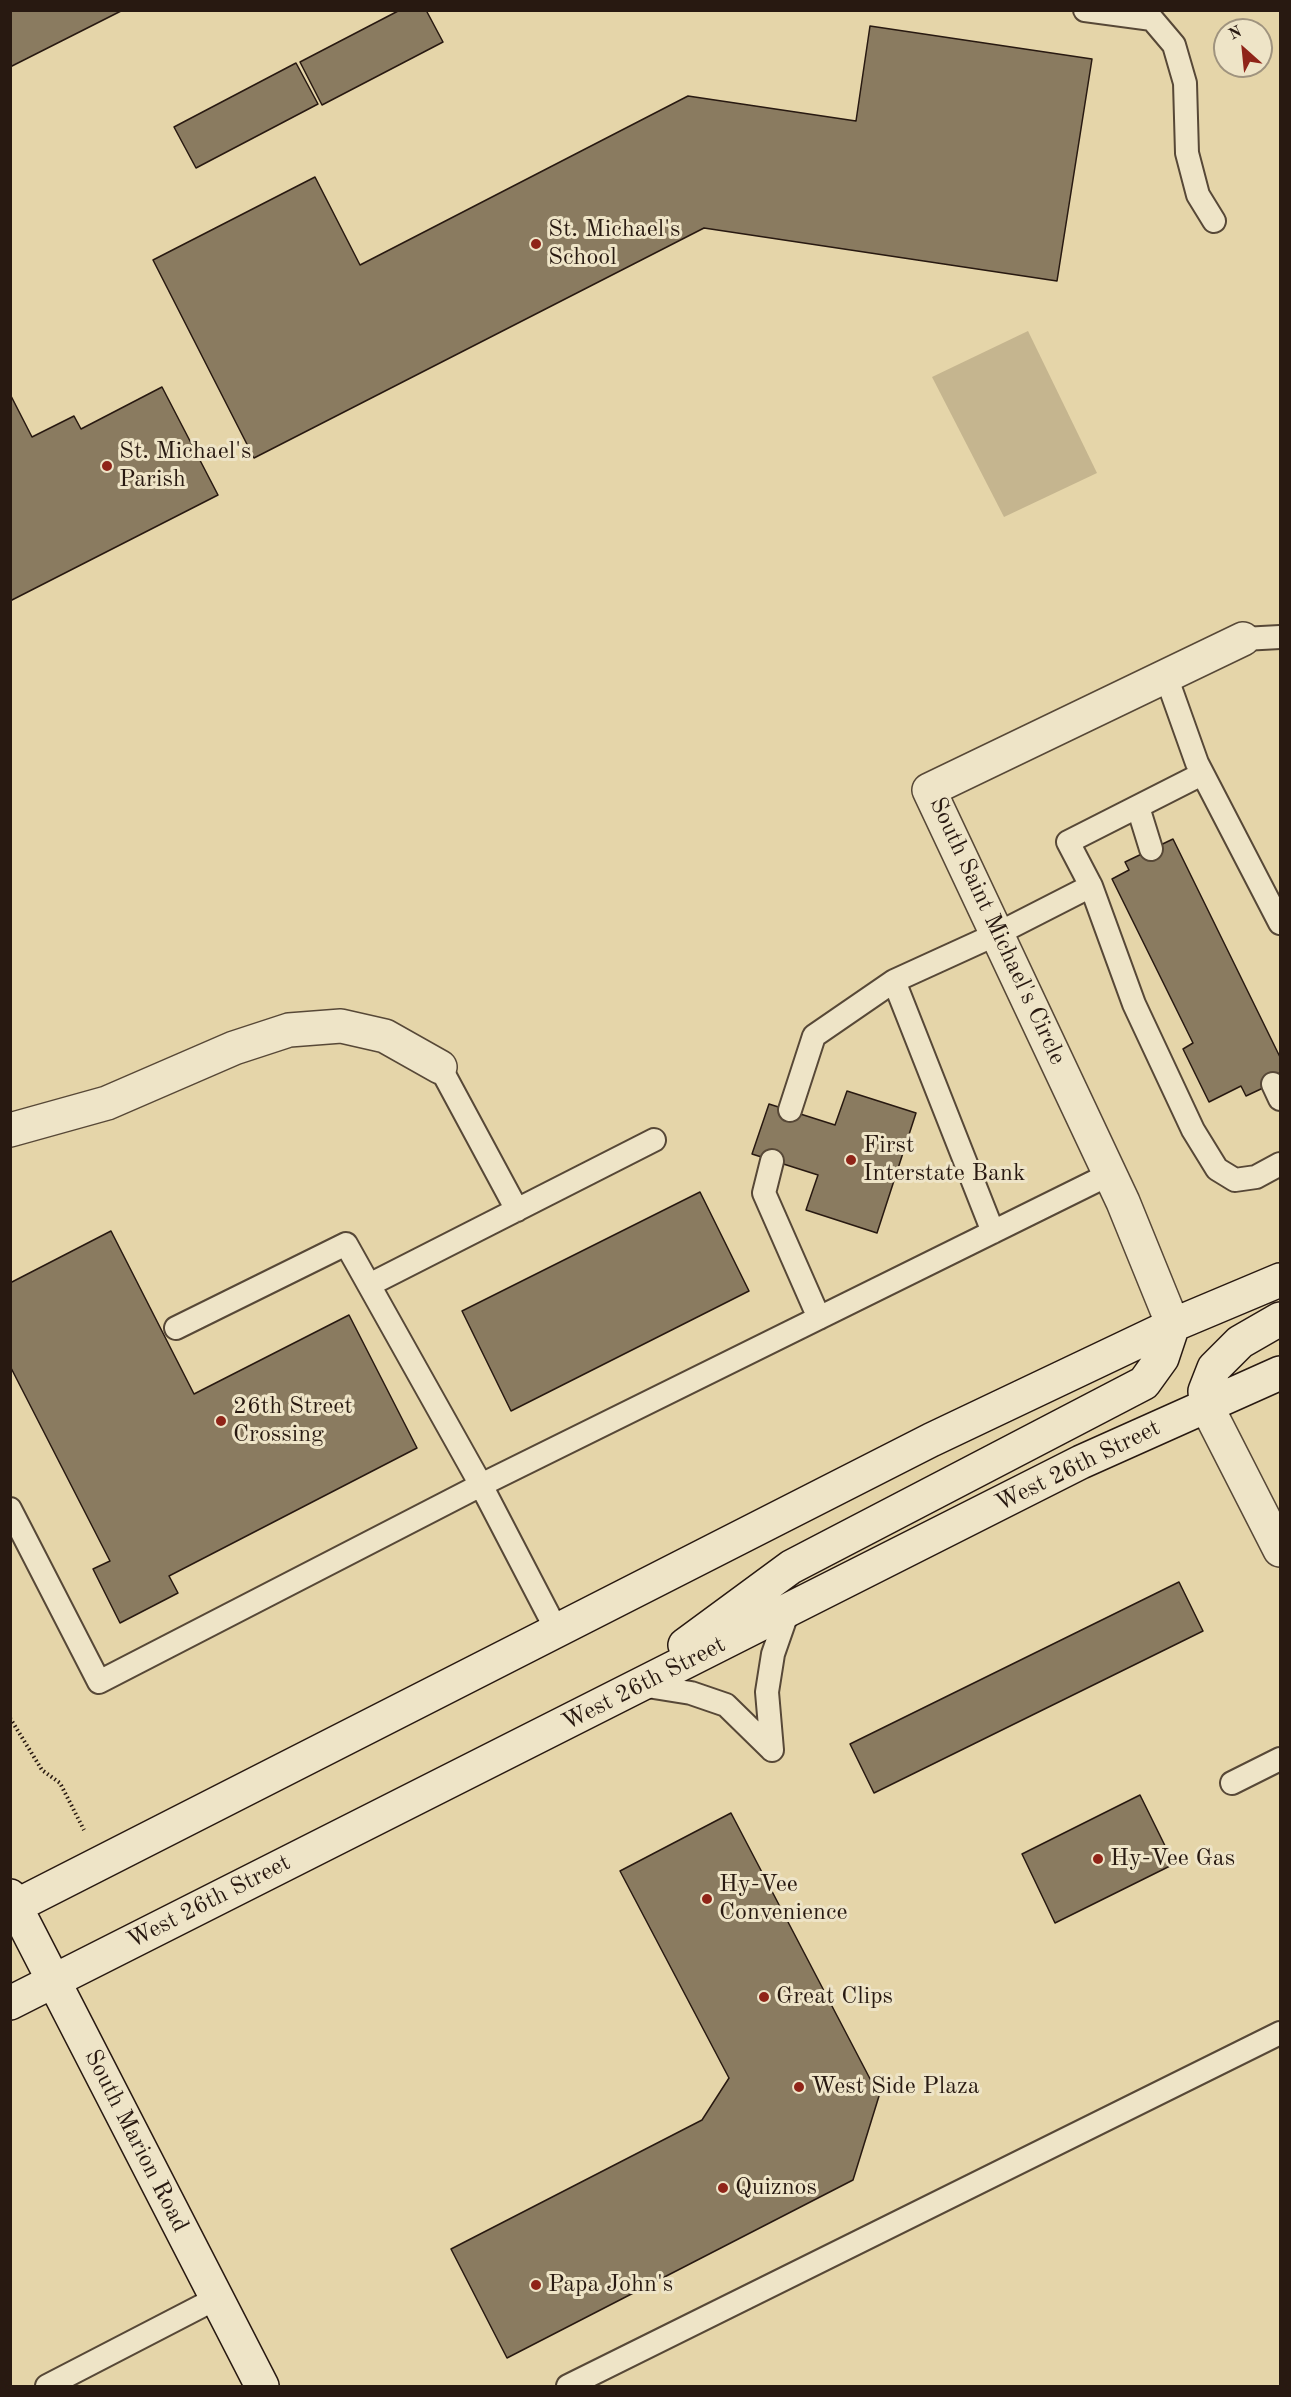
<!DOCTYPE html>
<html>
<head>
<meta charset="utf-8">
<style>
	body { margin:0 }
	#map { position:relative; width:1291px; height:2397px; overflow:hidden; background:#e5d5a9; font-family:"Old Standard TT",serif }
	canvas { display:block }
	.frame { position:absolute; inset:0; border:12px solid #281911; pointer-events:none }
	.north { position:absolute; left:1213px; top:18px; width:60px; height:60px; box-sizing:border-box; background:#eee4c7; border:2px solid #9f937e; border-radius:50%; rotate:333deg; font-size:16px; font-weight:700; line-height:24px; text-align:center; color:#281911 }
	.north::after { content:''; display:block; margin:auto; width:21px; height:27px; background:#8f2418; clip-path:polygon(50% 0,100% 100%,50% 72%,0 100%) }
</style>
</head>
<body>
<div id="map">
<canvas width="1291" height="2397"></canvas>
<div class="frame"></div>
<div class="north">N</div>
</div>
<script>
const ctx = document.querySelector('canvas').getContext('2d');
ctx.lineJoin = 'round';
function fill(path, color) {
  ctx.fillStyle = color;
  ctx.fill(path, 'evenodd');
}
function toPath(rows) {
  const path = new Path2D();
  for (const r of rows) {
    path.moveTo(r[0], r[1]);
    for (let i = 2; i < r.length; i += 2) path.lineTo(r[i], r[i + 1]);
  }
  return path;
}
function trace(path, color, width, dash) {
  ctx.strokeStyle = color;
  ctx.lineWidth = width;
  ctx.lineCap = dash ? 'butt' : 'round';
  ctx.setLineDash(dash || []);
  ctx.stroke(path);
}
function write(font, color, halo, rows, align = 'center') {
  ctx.font = font + ' "Old Standard TT",serif';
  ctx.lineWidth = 6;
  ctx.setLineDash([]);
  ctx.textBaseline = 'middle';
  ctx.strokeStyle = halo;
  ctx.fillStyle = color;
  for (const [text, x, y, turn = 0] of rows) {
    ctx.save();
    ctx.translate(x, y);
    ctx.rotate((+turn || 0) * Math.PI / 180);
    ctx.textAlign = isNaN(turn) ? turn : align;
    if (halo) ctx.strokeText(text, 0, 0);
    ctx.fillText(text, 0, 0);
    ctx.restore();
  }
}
fill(toPath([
	[1028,331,1097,473,1004,517,932,377]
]), '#c5b58f');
const building = toPath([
	[10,10,123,10,10,67,10,10],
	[400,10,426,10,443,42,322,105,300,62,400,10],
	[870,26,1092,59,1057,281,704,228,254,458,153,260,315,177,360,265,688,96,856,121,870,26],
	[296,63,318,104,196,168,174,127,296,63],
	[162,387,218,495,10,601,10,394,32,437,74,416,81,429,162,387],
	[1173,839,1280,1057,1280,1080,1246,1096,1241,1086,1209,1102,1183,1049,1193,1043,1112,879,1129,870,1125,862,1173,839],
	[847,1091,916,1113,877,1233,806,1210,818,1175,752,1154,769,1104,835,1125,847,1091],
	[700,1192,749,1291,511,1411,462,1311,700,1192],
	[111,1231,194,1394,349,1315,417,1448,169,1576,178,1593,120,1623,93,1569,110,1561,10,1366,10,1283,111,1231],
	[1179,1582,1203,1631,874,1793,850,1744,1179,1582],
	[1140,1795,1174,1864,1055,1923,1022,1854,1140,1795],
	[731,1813,879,2096,853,2180,507,2358,451,2249,702,2120,729,2078,620,1871,731,1813]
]);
fill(building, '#8a7b60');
trace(building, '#281911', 1.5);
const lane = toPath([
	[1085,10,1152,19,1174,45,1185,83,1187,153,1198,195,1214,221],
	[1243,639,1280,637],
	[1166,676,1197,763,1280,923],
	[1138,807,1151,849],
	[1091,886,1134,1004,1193,1130,1217,1169,1235,1180,1256,1177,1280,1164],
	[440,1067,517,1210],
	[1273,1084,1280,1099],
	[790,1110,814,1036,894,981],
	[772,1161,764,1193,819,1318],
	[993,1232,894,981,997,934,1091,886,1068,842,1202,774],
	[369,1285,654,1140],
	[176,1328,346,1244,481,1485,557,1631],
	[10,1509,99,1682,481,1485,1110,1174],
	[641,1685,691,1693,726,1705,772,1750],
	[772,1750,767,1692,773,1654,788,1611],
	[1232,1783,1280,1759],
	[47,2386,217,2298],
	[568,2386,1280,2033]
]);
const street = toPath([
	[10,1130,107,1103,234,1048,289,1030,341,1026,385,1036,440,1067],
	[1173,1325,1123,1202,929,790,1243,639],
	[1206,1405,1280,1550]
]);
const secondary = toPath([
	[1206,1405,1205,1391,1214,1368,1240,1342,1280,1319],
	[685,1645,791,1567,1144,1383,1162,1358,1173,1325],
	[10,1896,262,2386],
	[10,1909,931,1440,1173,1325,1280,1280],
	[10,2003,1081,1462,1280,1373]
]);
trace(lane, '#574837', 26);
trace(street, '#574837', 36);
trace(secondary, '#281911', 36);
trace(toPath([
	[10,1718,42,1770,60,1783,84,1830]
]), '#281911', 4, [1.5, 3]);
trace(lane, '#eee4c7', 22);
trace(street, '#eee4c7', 33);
trace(secondary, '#eee4c7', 33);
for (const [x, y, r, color] of [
	[536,244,6,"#8f2418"],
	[107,466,6,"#8f2418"],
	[851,1160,6,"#8f2418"],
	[221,1421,6,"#8f2418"],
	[1098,1859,6,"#8f2418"],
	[707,1899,6,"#8f2418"],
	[764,1997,6,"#8f2418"],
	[799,2087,6,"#8f2418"],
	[723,2188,6,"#8f2418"],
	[536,2285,6,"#8f2418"]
]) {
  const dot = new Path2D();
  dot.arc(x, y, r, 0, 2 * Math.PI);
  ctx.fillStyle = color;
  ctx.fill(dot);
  trace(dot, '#eee4c7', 2);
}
write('24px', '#281911', '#eee4c7', [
	["St. Michael's",548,230],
	["School",548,258],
	["St. Michael's",119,452],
	["Parish",119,480],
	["First",863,1146],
	["Interstate Bank",863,1174],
	["26th Street",233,1407],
	["Crossing",233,1435],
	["Hy-Vee Gas",1110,1859],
	["Hy-Vee",719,1885],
	["Convenience",719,1913],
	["Great Clips",776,1997],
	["West Side Plaza",811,2087],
	["Quiznos",735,2188],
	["Papa John's",548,2285]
], 'left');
write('24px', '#281911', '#eee4c7', [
	["South Saint Michael's Circle",997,931,65],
	["West 26th Street",1078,1466,-26],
	["West 26th Street",644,1684,-27],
	["West 26th Street",209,1902,-27],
	["South Marion Road",136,2141,63]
]);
</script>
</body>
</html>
